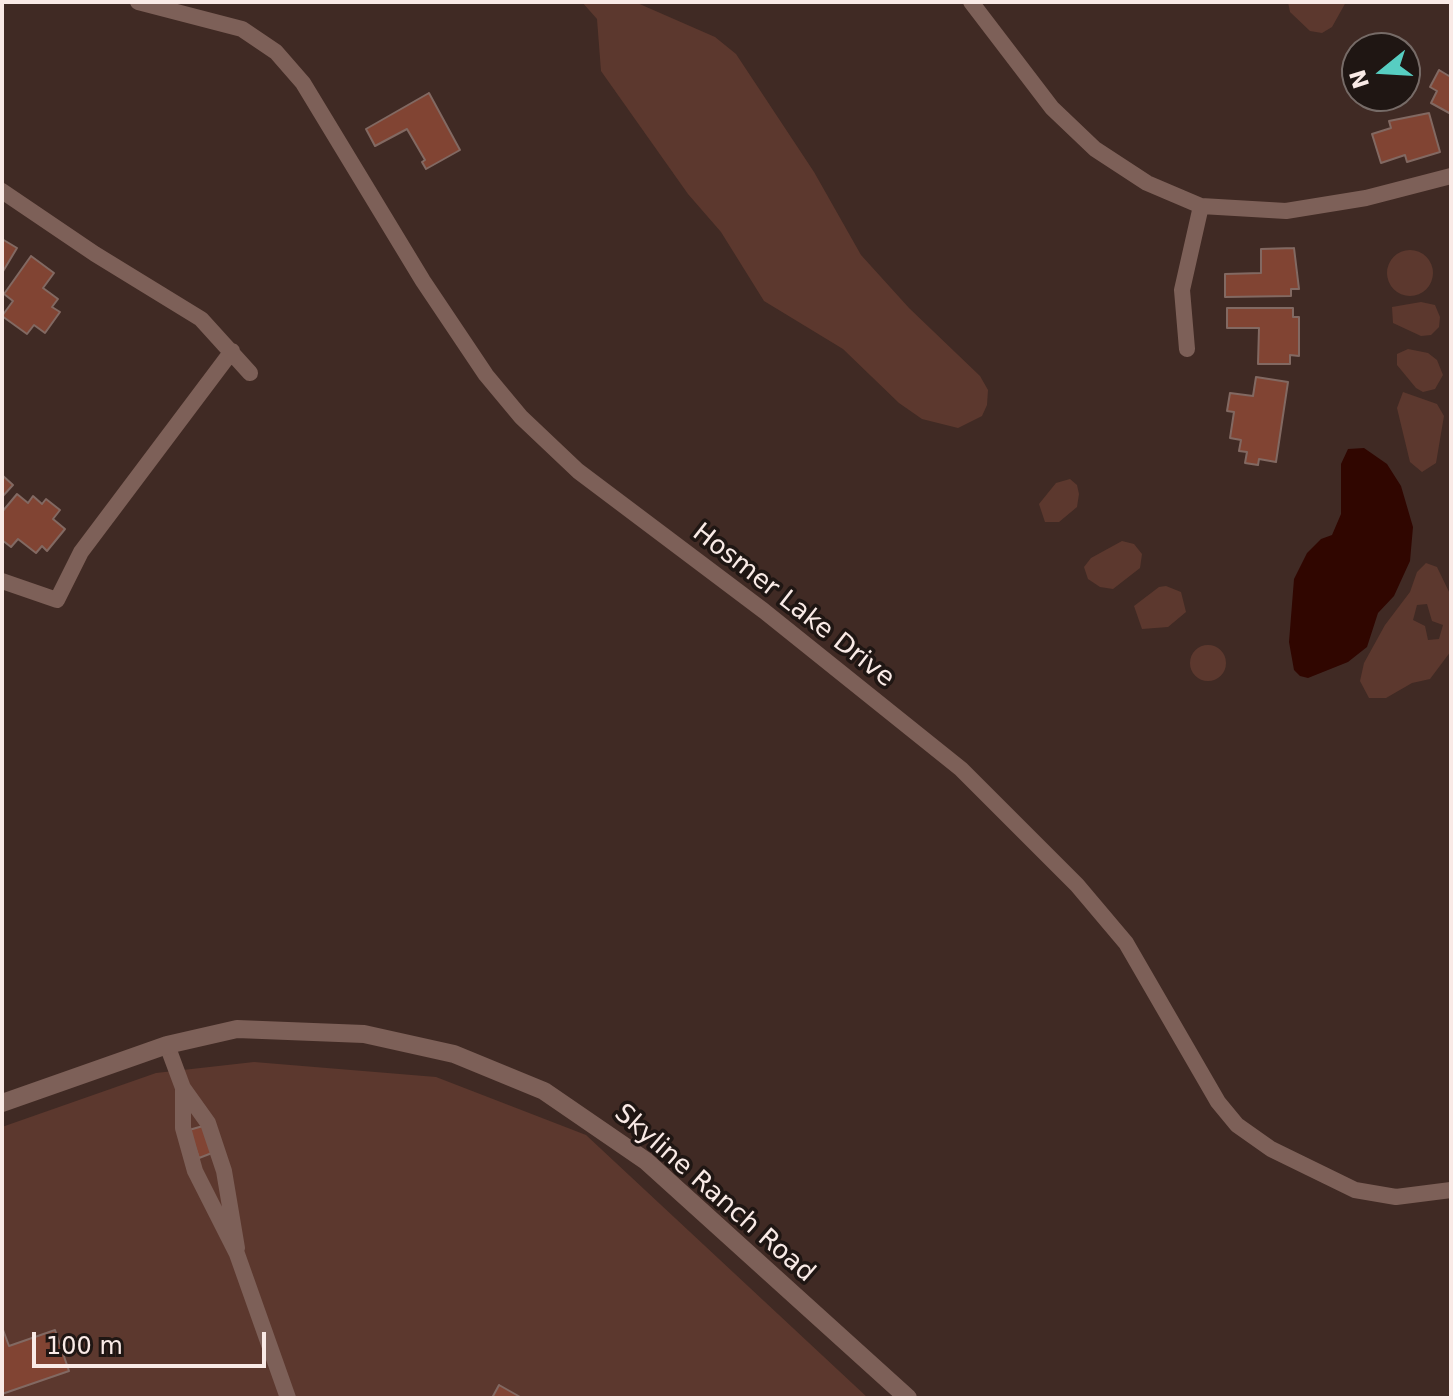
<!DOCTYPE html>
<html>
<head>
<meta charset="utf-8">
<style>
	body { margin:0 }
	#map { position:relative; width:1453px; height:1400px; overflow:hidden; background:#402a24; font-family:"DejaVu Sans",sans-serif }
	canvas { display:block }
	.frame { position:absolute; inset:0; border:4px solid #f9eae6; pointer-events:none }
	.north { position:absolute; left:1341px; top:32px; width:80px; height:80px; box-sizing:border-box; background:#1f1613; border:2px solid #766b67; border-radius:50%; rotate:252deg; font-size:22px; font-weight:700; line-height:32px; text-align:center; color:#f9eae6 }
	.north::after { content:''; display:block; margin:auto; width:28px; height:36px; background:#57cec2; clip-path:polygon(50% 0,100% 100%,50% 72%,0 100%) }
	.scale { position:absolute; left:32px; top:1332px; width:234px; height:36px; box-sizing:border-box; border:4px solid #f9eae6; border-top:0; padding-left:10px; font-size:24px; line-height:28px; white-space:nowrap; color:#f9eae6; -webkit-text-stroke:6px #1f1613; paint-order:stroke }
</style>
</head>
<body>
<div id="map">
<canvas width="1453" height="1400"></canvas>
<div class="frame"></div>
<div class="north">N</div>
<div class="scale">100 m</div>
</div>
<script>
const ctx = document.querySelector('canvas').getContext('2d');
ctx.lineJoin = 'round';
function fill(path, color) {
  ctx.fillStyle = color;
  ctx.fill(path, 'evenodd');
}
function toPath(rows) {
  const path = new Path2D();
  for (const r of rows) {
    if (r.length === 3) {
      path.moveTo(r[0] + r[2], r[1]);
      path.arc(r[0], r[1], r[2], 0, 2 * Math.PI);
      continue;
    }
    path.moveTo(r[0], r[1]);
    for (let i = 2; i < r.length; i += 2) path.lineTo(r[i], r[i + 1]);
  }
  return path;
}
function trace(path, color, width, dash) {
  ctx.strokeStyle = color;
  ctx.lineWidth = width;
  ctx.lineCap = dash ? 'butt' : 'round';
  ctx.setLineDash(dash || []);
  ctx.stroke(path);
}
function write(font, color, halo, rows, align = 'center') {
  ctx.font = font + ' "DejaVu Sans",sans-serif';
  ctx.lineWidth = 7;
  ctx.setLineDash([]);
  ctx.textBaseline = 'middle';
  ctx.strokeStyle = halo;
  ctx.fillStyle = color;
  for (const [text, x, y, turn = 0] of rows) {
    ctx.save();
    ctx.translate(x, y);
    ctx.rotate((+turn || 0) * Math.PI / 180);
    ctx.textAlign = isNaN(turn) ? turn : align;
    if (halo) ctx.strokeText(text, 0, 0);
    ctx.fillText(text, 0, 0);
    ctx.restore();
  }
}
fill(toPath([
	[582,2,635,2,715,37,736,54,814,172,861,255,909,308,980,376,988,390,987,405,982,416,958,428,922,419,899,403,843,349,764,301,721,232,688,194,601,71,597,19],
	[1288,2,1346,2,1332,27,1322,33,1310,31,1290,12],
	[1410,273,23],
	[1421,302,1435,305,1440,317,1439,327,1431,335,1421,336,1393,323,1392,307],
	[1408,349,1428,353,1437,360,1443,375,1435,389,1423,392,1416,388,1397,365,1397,354],
	[1403,392,1437,404,1444,416,1436,463,1422,472,1410,462,1397,408],
	[1070,479,1077,485,1079,494,1077,507,1059,522,1045,522,1039,504,1056,483],
	[1122,541,1134,544,1142,554,1140,568,1113,589,1100,587,1088,579,1084,567,1091,558],
	[1426,563,1437,567,1451,596,1451,651,1430,679,1412,683,1386,698,1369,698,1360,681,1364,663,1385,625,1410,592,1417,572],
	[1427,604,1432,621,1443,625,1439,639,1428,640,1425,626,1413,620,1417,605],
	[1166,586,1181,592,1186,612,1168,627,1142,629,1134,606,1159,587],
	[1208,663,18],
	[254,1062,436,1077,586,1135,868,1398,2,1398,2,1127,156,1073]
]), '#5c382e');
fill(toPath([
	[1364,448,1387,464,1401,486,1413,527,1410,561,1394,596,1378,613,1367,647,1348,662,1308,678,1300,676,1294,670,1289,642,1294,579,1307,553,1321,539,1332,535,1341,514,1341,464,1348,449]
]), '#300600');
const building = toPath([
	[1439,70,1449,76,1451,73,1451,114,1431,103,1437,91,1430,87,1439,70],
	[429,93,460,150,426,169,422,162,425,160,407,129,375,146,366,129,429,93],
	[1429,113,1440,152,1407,162,1405,155,1381,163,1372,134,1391,128,1389,121,1429,113],
	[2,239,17,248,2,273,2,239],
	[1294,248,1299,289,1291,289,1291,296,1225,297,1225,274,1261,273,1261,249,1294,248],
	[31,256,54,273,43,288,58,299,52,307,60,312,45,333,34,325,27,334,2,316,13,301,4,294,31,256],
	[1227,308,1293,308,1293,317,1299,317,1299,356,1290,355,1290,364,1258,364,1259,328,1227,328,1227,308],
	[1256,377,1288,382,1276,462,1259,459,1258,465,1245,463,1247,452,1239,451,1241,440,1230,438,1234,412,1227,411,1230,393,1253,396,1256,377],
	[2,475,13,485,2,497,2,475],
	[17,494,28,503,33,496,42,504,46,499,60,510,53,519,65,529,47,551,42,546,36,553,18,539,11,547,2,540,2,512,17,494],
	[203,1126,212,1153,199,1158,189,1130,203,1126],
	[2,1327,9,1346,55,1330,69,1371,2,1394,2,1327],
	[499,1385,522,1398,492,1398,499,1385]
]);
fill(building, '#814433');
trace(building, '#826962', 2);
trace(toPath([
	[138,2,242,29,276,52,303,83,423,281,486,375,521,417,578,471,764,611,961,769,1077,885,1126,943,1218,1102,1237,1125,1271,1149,1355,1190,1396,1197,1451,1190],
	[971,2,1052,108,1095,149,1147,183,1201,206,1286,211,1366,198,1451,176],
	[2,191,95,254,201,319,250,373],
	[1187,349,1182,290,1201,206],
	[2,581,57,600,81,552,232,351],
	[167,1045,183,1088,208,1123,224,1171,237,1248],
	[183,1088,183,1128,195,1171,237,1254,288,1398]
]), '#7d6058', 16);
trace(toPath([
	[2,1103,167,1045,237,1029,364,1034,454,1054,544,1091,646,1161,908,1398]
]), '#7d6058', 18);
write('26px', '#f9eae6', '#1f1613', [
	["Hosmer Lake Drive",793,606,38],
	["Skyline Ranch Road",714,1194,41]
]);
</script>
</body>
</html>
